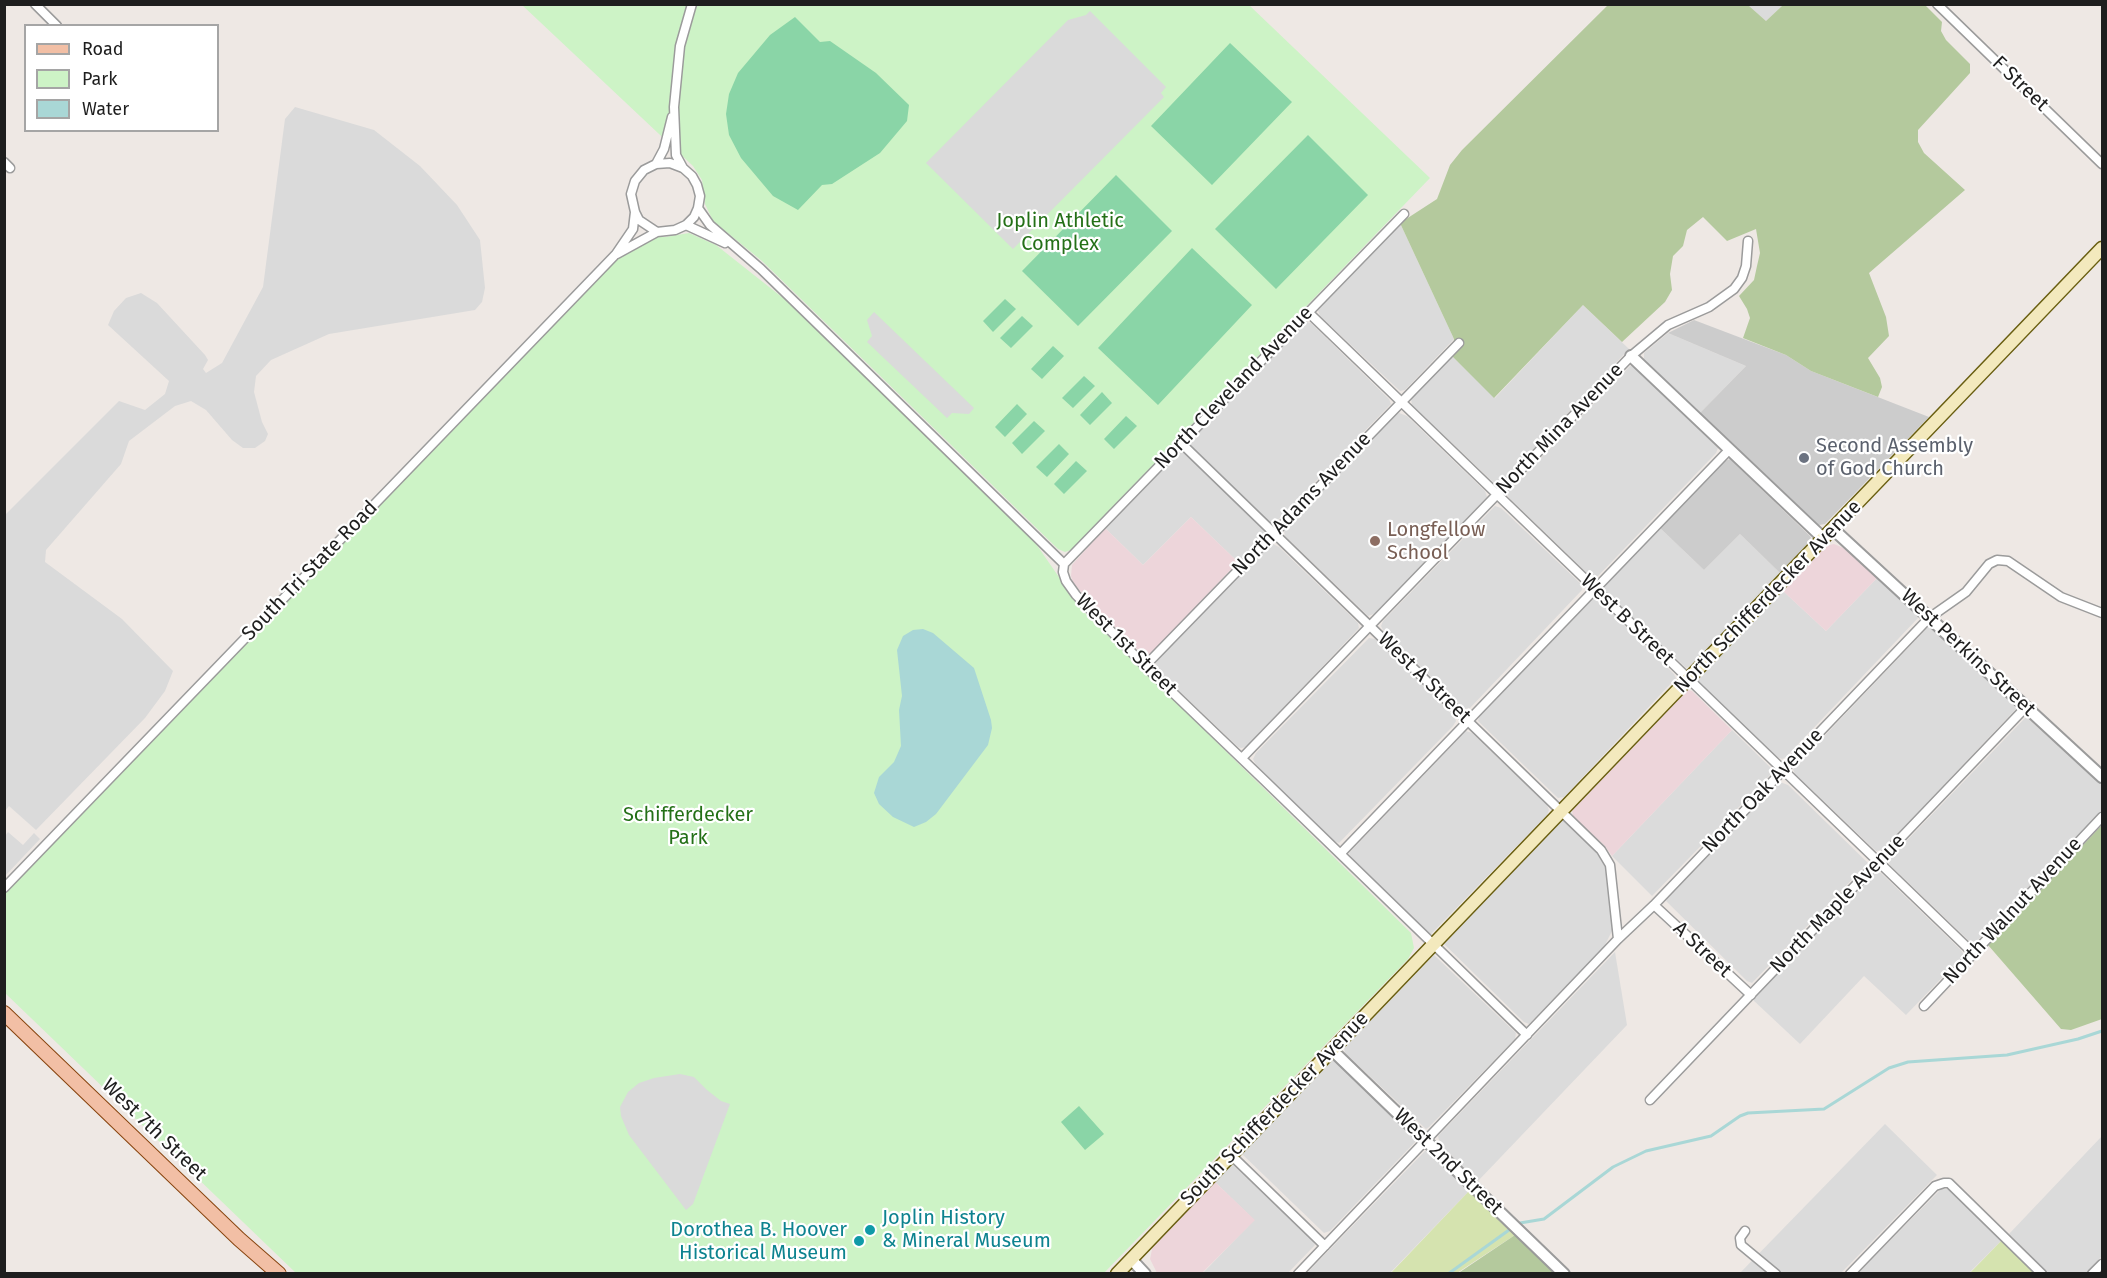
<!DOCTYPE html>
<html>
<head>
<meta charset="utf-8">
<style>
	body { margin:0 }
	#map { position:relative; width:2107px; height:1278px; overflow:hidden; background:#eee8e4; font-family:"Fira Sans",sans-serif }
	canvas { display:block }
	.frame { position:absolute; inset:0; border:6px solid #1e1e1e; pointer-events:none }
	.legend { position:absolute; left:24px; top:24px; width:195px; height:108px; box-sizing:border-box; background:#fff; border:2px solid #a5a5a5; margin:0; padding:8px 10px; list-style:none; font-size:18px; color:#1e1e1e }
	.legend li { display:flex; align-items:center; gap:12px; height:30px }
	.legend b { width:30px; border:2px solid #a5a5a5 }
</style>
</head>
<body>
<div id="map">
<canvas width="2107" height="1278"></canvas>
<div class="frame"></div>
<ul class="legend">
<li><b style="height:8px;background:#f2bfa5"></b>Road</li>
<li><b style="height:16px;background:#cdf3c6"></b>Park</li>
<li><b style="height:16px;background:#a9d7d6"></b>Water</li>
</ul>
</div>
<script>
const ctx = document.querySelector('canvas').getContext('2d');
ctx.lineJoin = 'round';
function fill(path, color) {
  ctx.fillStyle = color;
  ctx.fill(path, 'evenodd');
}
function toPath(rows) {
  const path = new Path2D();
  for (const r of rows) {
    path.moveTo(r[0], r[1]);
    for (let i = 2; i < r.length; i += 2) path.lineTo(r[i], r[i + 1]);
  }
  return path;
}
function trace(path, color, width, dash) {
  ctx.strokeStyle = color;
  ctx.lineWidth = width;
  ctx.lineCap = dash ? 'butt' : 'round';
  ctx.setLineDash(dash || []);
  ctx.stroke(path);
}
function write(font, color, halo, rows, align = 'center') {
  ctx.font = font + ' "Fira Sans",sans-serif';
  ctx.lineWidth = 4.5;
  ctx.setLineDash([]);
  ctx.textBaseline = 'middle';
  ctx.strokeStyle = halo;
  ctx.fillStyle = color;
  for (const [text, x, y, turn = 0] of rows) {
    ctx.save();
    ctx.translate(x, y);
    ctx.rotate((+turn || 0) * Math.PI / 180);
    ctx.textAlign = isNaN(turn) ? turn : align;
    if (halo) ctx.strokeText(text, 0, 0);
    ctx.fillText(text, 0, 0);
    ctx.restore();
  }
}
fill(toPath([
	[1748,5,1783,5,1766,21],
	[1400,223,1454,339,1405,390,1400,391,1320,316,1318,310],
	[1583,305,1629,349,1501,483,1494,483,1412,405,1411,399,1452,356,1495,398],
	[1306,322,1311,323,1389,399,1391,404,1276,522,1269,524,1191,449,1189,442,1192,437],
	[1668,333,1746,366,1700,413,1644,359,1644,353],
	[1630,366,1636,367,1718,448,1716,453,1598,576,1591,577,1509,498,1507,493],
	[1399,413,1407,416,1485,491,1487,497,1374,614,1368,616,1285,536,1284,530,1394,416],
	[1182,452,1189,455,1262,528,1264,532,1261,538,1238,562,1191,517,1143,565,1105,528,1176,454],
	[1495,506,1501,508,1581,584,1582,590,1470,708,1464,709,1383,630,1381,626,1383,621],
	[1660,528,1704,570,1740,534,1780,573,1690,666,1686,668,1606,593,1604,587],
	[1273,544,1279,547,1358,623,1359,628,1246,747,1241,748,1238,747,1158,671,1156,663,1158,657,1266,548],
	[1878,577,1918,614,1918,618,1786,757,1782,759,1777,757,1699,683,1699,677,1783,591,1826,631],
	[1593,599,1600,601,1674,674,1676,678,1564,797,1558,798,1478,721,1480,714],
	[1929,626,1934,628,2015,705,2016,709,1882,850,1876,851,1795,774,1793,769],
	[1369,638,1375,639,1454,716,1456,721,1453,726,1339,843,1334,841,1256,765,1253,759,1256,753],
	[2026,717,2102,785,2102,810,1977,941,1970,942,1890,865,1888,860],
	[1732,730,1770,767,1771,774,1652,896,1612,856],
	[1466,731,1472,733,1547,805,1549,810,1547,815,1431,934,1426,932,1351,858,1349,853],
	[1780,782,1788,785,1868,863,1752,983,1747,981,1666,901,1668,897],
	[1563,820,1599,854,1605,864,1613,929,1604,947,1529,1024,1524,1022,1444,944],
	[1876,872,1881,873,1961,950,1964,955,1906,1015,1864,976,1800,1044,1752,999],
	[1615,952,1627,1025,1478,1181,1440,1144,1438,1136],
	[1434,955,1516,1033,1515,1039,1429,1127,1426,1129,1345,1053,1344,1048],
	[1333,1060,1414,1136,1416,1141,1330,1231,1324,1233,1242,1154,1329,1062],
	[1885,1124,1937,1175,1841,1273,1739,1274],
	[2102,1136,2102,1256,2086,1273,2048,1273,2009,1234],
	[1425,1151,1430,1151,1470,1190,1390,1273,1306,1274],
	[1232,1164,1312,1240,1315,1245,1288,1273,1202,1274,1254,1220,1214,1181],
	[1941,1189,1947,1189,1956,1194,2003,1239,1969,1273,1857,1274]
]), '#dbdbdb');
fill(toPath([
	[1191,517,1238,562,1150,656,1144,656,1085,597,1073,582,1071,576,1072,565,1105,528,1143,565],
	[1834,544,1848,550,1878,577,1826,631,1783,591,1826,546],
	[1688,690,1692,691,1732,730,1612,856,1605,846,1573,816,1572,810],
	[1214,1181,1255,1220,1202,1273,1157,1273,1150,1259,1153,1245]
]), '#edd5da');
fill(toPath([
	[1694,320,1786,355,1811,371,1929,417,1825,524,1819,525,1700,413,1746,366,1668,333],
	[1730,459,1811,537,1810,541,1780,573,1740,534,1704,570,1660,528,1725,461]
]), '#ccc');
fill(toPath([
	[1470,1190,1515,1235,1457,1273,1390,1274],
	[2003,1239,2037,1274,1969,1274]
]), '#d5e3af');
fill(toPath([
	[1608,5,1748,5,1766,21,1783,5,1925,5,1942,22,1941,31,1946,40,1970,64,1970,73,1918,130,1918,142,1924,153,1965,190,1869,273,1886,317,1889,336,1868,358,1880,378,1882,387,1878,397,1811,371,1786,355,1743,338,1750,318,1747,309,1739,296,1754,280,1757,266,1760,253,1756,229,1727,241,1703,217,1687,230,1683,246,1673,256,1670,274,1672,290,1665,302,1622,342,1583,305,1494,398,1452,356,1454,339,1400,223,1437,199,1450,165,1462,150],
	[2102,825,2102,1019,2071,1030,2061,1029,1988,945],
	[1515,1235,1557,1273,1457,1274]
]), '#b4c99d');
fill(toPath([
	[522,5,1249,5,1430,178,1071,550,1065,552,1058,549,762,261,713,221,705,204,702,180,693,166],
	[689,233,716,245,797,309,1034,541,1081,609,1411,933,1414,948,1408,959,1104,1273,297,1274,5,993,4,892,617,257,655,237,665,237]
]), '#cdf3c6');
fill(toPath([
	[795,17,820,42,830,41,876,73,909,105,907,121,880,153,832,184,822,185,798,210,773,196,741,158,729,135,726,114,729,94,738,73,770,35],
	[1230,43,1292,102,1212,185,1151,126],
	[1308,135,1368,195,1276,289,1215,229],
	[1116,175,1172,231,1078,326,1022,271],
	[1192,248,1252,305,1158,405,1098,348],
	[1005,299,1016,309,993,332,983,321],
	[1022,316,1033,326,1011,348,1000,338],
	[1053,346,1064,356,1042,379,1031,369],
	[1084,376,1095,386,1073,408,1062,398],
	[1102,392,1112,403,1090,425,1080,415],
	[1017,404,1027,414,1005,437,995,427],
	[1126,416,1137,426,1114,449,1104,439],
	[1034,421,1045,431,1022,454,1012,443],
	[1059,444,1069,454,1047,477,1036,467],
	[1076,461,1087,471,1064,494,1054,484],
	[1079,1106,1104,1134,1085,1150,1061,1122]
]), '#8ad5a7');
fill(toPath([
	[1090,11,1166,87,1161,93,1164,97,1013,249,926,163,1068,20,1086,15],
	[295,107,374,130,420,166,457,205,480,240,485,288,482,302,475,310,329,334,271,360,256,376,254,392,262,422,268,434,265,441,255,448,243,448,232,440,206,410,191,401,175,406,129,441,121,464,46,550,45,562,122,619,173,671,165,691,145,718,36,830,9,806,5,811,5,515,119,401,145,410,165,394,169,381,108,325,114,311,126,298,141,293,157,303,205,355,208,360,203,369,206,373,222,363,263,287,285,119],
	[874,312,974,408,969,414,952,413,947,418,867,342,872,336,867,320],
	[8,832,23,845,34,833,40,839,5,876,5,836],
	[680,1074,694,1077,707,1090,721,1101,730,1104,693,1204,686,1210,629,1135,621,1116,620,1107,628,1092,639,1083,654,1078]
]), '#dadada');
fill(toPath([
	[923,629,933,633,974,668,991,720,992,728,988,745,936,814,926,822,914,827,893,817,879,804,874,793,879,777,894,762,901,746,899,710,902,696,897,650,903,636,913,630]
]), '#a9d7d6');
trace(toPath([
	[1520,1223,1544,1219,1613,1167,1646,1151,1711,1136,1740,1116,1748,1113,1824,1109,1889,1068,1908,1062,2007,1055,2078,1039,2102,1031],
	[1448,1274,1509,1230]
]), '#a9d7d6', 3);
const minor = toPath([
	[35,4,57,26],
	[1937,4,2102,164],
	[4,162,10,168],
	[656,164,664,149,672,117],
	[683,168,676,155,674,107,680,46,692,4],
	[698,208,710,225,761,269,1064,564,1063,572,1066,581,1076,595,1145,666,1264,780,1527,1035],
	[686,225,725,243],
	[617,254,657,232,675,230,686,225,694,217,698,208,700,196,697,185,692,176,683,168,670,163,656,164,644,170,635,181,631,194,635,212,639,220,657,232],
	[1308,312,1973,953],
	[1181,443,1601,850,1610,865,1618,939],
	[1064,564,1404,214],
	[1145,666,1459,343],
	[1242,758,1631,356,1668,325,1709,307,1734,289,1742,278,1746,266,1748,241],
	[1341,853,1729,450],
	[4,888,616,254,633,229,635,212],
	[1654,905,1751,995],
	[1924,1006,2102,817],
	[1650,1100,2026,707],
	[1231,1155,1325,1246],
	[1745,1231,1740,1238,1741,1245,1776,1274],
	[1298,1274,1618,939,1654,905,1929,618,1966,592,1989,564,1997,560,2008,561,2061,597,2102,613],
	[1850,1274,1935,1186,1944,1183,1949,1183,2042,1274],
	[2092,1274,2102,1264]
]);
const tertiary = toPath([
	[1631,356,1824,539],
	[1833,529,2102,777],
	[1332,1050,1564,1274],
	[1131,1259,1145,1274]
]);
const secondary = toPath([
	[1117,1274,2102,248]
]);
const primary = toPath([
	[4,1013,239,1239,279,1274]
]);
trace(minor, '#9b9b9b', 11);
trace(tertiary, '#9b9b9b', 14);
trace(secondary, '#695e10', 15);
trace(primary, '#88440f', 16);
trace(minor, '#fff', 8);
trace(tertiary, '#fff', 10);
trace(secondary, '#f3e9bd', 12);
trace(primary, '#f2bfa5', 14);
for (const [x, y, r, color] of [
	[1804,458,6,"#6b7280"],
	[1375,541,6,"#8d6e63"],
	[870,1230,6,"#0f9aa8"],
	[859,1241,6,"#0f9aa8"]
]) {
  const dot = new Path2D();
  dot.arc(x, y, r, 0, 2 * Math.PI);
  ctx.fillStyle = color;
  ctx.fill(dot);
  trace(dot, '#fff', 2);
}
write('20px', '#1e1e1e', '#fff', [
	["F Street",2020,84,44],
	["North Cleveland Avenue",1234,388,-46],
	["North Mina Avenue",1560,429,-46],
	["North Adams Avenue",1302,504,-46],
	["South Tri State Road",310,571,-46],
	["North Schifferdecker Avenue",1768,597,-46],
	["West B Street",1627,620,44],
	["West 1st Street",1126,645,45],
	["West Perkins Street",1968,653,43],
	["West A Street",1424,678,44],
	["North Oak Avenue",1763,791,-46],
	["North Maple Avenue",1838,904,-46],
	["North Walnut Avenue",2013,911,-47],
	["A Street",1702,950,43],
	["South Schifferdecker Avenue",1275,1109,-46],
	["West 7th Street",154,1130,44],
	["West 2nd Street",1448,1162,44]
]);
write('20px', '#247017', '#fff', [
	["Joplin Athletic",1060,221],
	["Complex",1060,244],
	["Schifferdecker",688,815],
	["Park",688,838]
]);
write('20px', '#5b616d', '#fff', [
	["Second Assembly",1816,446],
	["of God Church",1816,469]
], 'left');
write('20px', '#785e54', '#fff', [
	["Longfellow",1387,530],
	["School",1387,553]
], 'left');
write('20px', '#0d838f', '#fff', [
	["Joplin History",882,1218],
	["& Mineral Museum",882,1241],
	["Dorothea B. Hoover",847,1230,"right"],
	["Historical Museum",847,1253,"right"]
], 'left');
</script>
</body>
</html>
